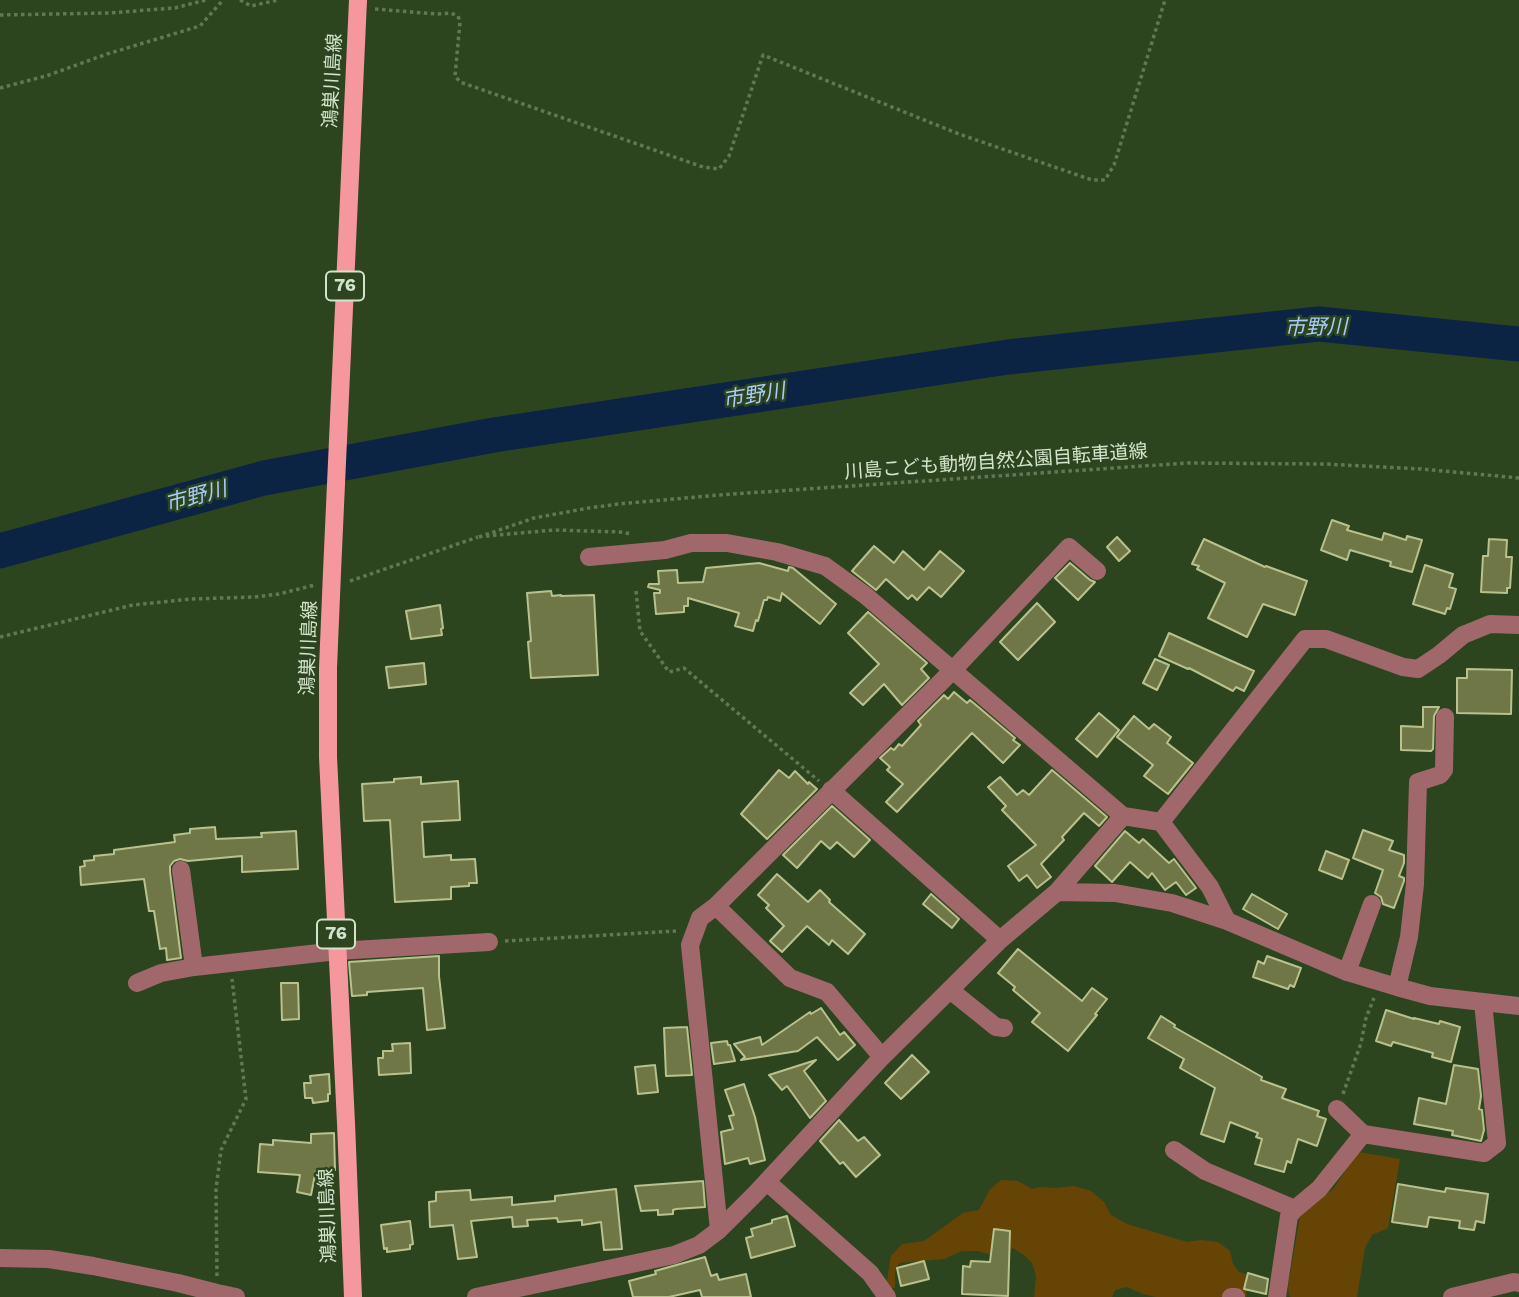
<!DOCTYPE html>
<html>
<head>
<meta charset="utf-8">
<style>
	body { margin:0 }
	canvas { display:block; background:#2c451e }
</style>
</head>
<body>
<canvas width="1519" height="1297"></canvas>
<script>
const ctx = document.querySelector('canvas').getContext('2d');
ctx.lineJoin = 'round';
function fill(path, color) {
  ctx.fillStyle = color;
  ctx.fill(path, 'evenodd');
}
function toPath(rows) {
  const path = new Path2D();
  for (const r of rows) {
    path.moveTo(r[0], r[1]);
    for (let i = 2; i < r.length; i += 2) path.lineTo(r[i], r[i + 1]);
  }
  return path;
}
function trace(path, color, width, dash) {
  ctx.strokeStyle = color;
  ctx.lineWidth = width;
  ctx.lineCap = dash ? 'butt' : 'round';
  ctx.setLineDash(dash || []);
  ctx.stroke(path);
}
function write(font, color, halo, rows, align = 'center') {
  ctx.font = font + ' "Work Sans","Noto Sans JP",sans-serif';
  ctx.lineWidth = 5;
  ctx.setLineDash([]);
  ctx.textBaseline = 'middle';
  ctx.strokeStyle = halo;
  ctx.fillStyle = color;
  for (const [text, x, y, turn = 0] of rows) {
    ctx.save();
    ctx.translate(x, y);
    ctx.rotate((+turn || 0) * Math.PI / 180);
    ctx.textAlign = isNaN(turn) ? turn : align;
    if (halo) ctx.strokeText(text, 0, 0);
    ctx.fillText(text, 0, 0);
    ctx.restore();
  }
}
fill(toPath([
	[1358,1152,1400,1159,1388,1228,1372,1235,1365,1248,1357,1297,1291,1297,1289,1296,1288,1286,1300,1216,1334,1188],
	[1001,1180,1018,1181,1032,1189,1041,1187,1055,1188,1074,1186,1091,1191,1104,1202,1111,1215,1127,1224,1187,1242,1201,1240,1218,1242,1230,1251,1233,1264,1239,1272,1248,1275,1246,1297,1156,1297,1143,1294,1127,1287,1115,1290,1112,1297,1034,1297,1036,1276,1032,1263,1025,1256,1013,1248,998,1257,978,1251,962,1251,944,1259,899,1263,895,1272,895,1288,886,1287,891,1256,902,1244,924,1241,963,1213,979,1210,990,1189]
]), '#664405');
trace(toPath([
	[0,551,264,478,494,435,1008,357,1319,324,1519,344]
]), '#0c2443', 35);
const building = toPath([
	[1332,520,1349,526,1347,530,1382,540,1384,533,1406,540,1407,536,1422,540,1412,572,1390,566,1391,562,1350,550,1347,560,1321,550,1332,520],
	[1117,537,1130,551,1119,561,1107,547,1117,537],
	[1204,539,1265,567,1266,566,1307,581,1295,615,1263,604,1247,637,1208,618,1225,583,1197,569,1199,566,1192,564,1204,539],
	[1489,539,1507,540,1506,557,1512,557,1510,588,1507,588,1507,593,1481,592,1483,556,1488,556,1489,539],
	[874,546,894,563,903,551,924,570,940,551,964,571,941,597,929,587,917,600,912,595,908,599,886,579,876,590,852,571,874,546],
	[759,563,788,571,789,567,793,568,836,604,820,624,782,593,780,601,768,597,767,600,764,600,758,621,756,620,753,631,735,626,739,613,688,598,688,606,684,606,684,612,656,614,654,593,660,593,660,590,648,587,649,584,659,584,658,571,677,570,678,583,703,582,706,568,759,563],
	[1070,563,1090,580,1095,582,1078,600,1055,578,1070,563],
	[1425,565,1453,574,1449,587,1456,589,1450,609,1447,608,1445,614,1413,604,1425,565],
	[551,591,552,596,561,595,561,596,594,595,598,675,531,678,528,642,531,641,527,593,551,591],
	[1037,603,1055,622,1018,660,1000,642,1037,603],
	[440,605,443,628,441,629,442,635,411,639,406,611,440,605],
	[868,612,927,663,921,669,929,678,902,705,884,684,863,705,850,693,879,664,848,633,868,612],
	[1169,633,1254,671,1244,691,1236,687,1233,691,1189,668,1188,669,1159,656,1169,633],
	[1155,659,1169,665,1157,690,1143,683,1155,659],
	[424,663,426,684,389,688,386,667,424,663],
	[1467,669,1512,670,1511,714,1457,713,1457,678,1467,678,1467,669],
	[954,692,967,703,970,700,1015,738,1013,740,1020,745,1003,763,972,733,897,812,886,802,903,784,887,770,890,767,880,758,891,748,894,750,899,744,902,746,921,725,918,721,944,695,948,699,954,692],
	[1423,707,1439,707,1434,716,1433,749,1431,751,1401,750,1401,726,1423,727,1423,707],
	[1099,713,1119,730,1097,757,1076,739,1099,713],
	[1134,716,1149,729,1154,724,1171,737,1167,743,1193,763,1168,794,1144,776,1153,765,1117,737,1134,716],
	[779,770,789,778,795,771,808,784,809,782,817,789,767,839,741,814,779,770],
	[1052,770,1107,817,1099,826,1084,813,1062,837,1064,840,1041,864,1051,877,1037,888,1027,875,1019,881,1008,866,1036,845,1002,810,1006,806,988,787,1000,777,1017,795,1023,790,1029,795,1052,770],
	[421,777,421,784,458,781,460,820,422,822,424,857,451,855,451,860,475,859,477,883,469,883,469,886,451,887,451,899,395,902,390,820,364,821,362,784,394,782,394,779,421,777],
	[832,806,870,840,854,857,837,842,830,849,821,841,797,868,783,855,832,806],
	[215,827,216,839,262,837,261,833,296,831,298,869,242,872,242,856,188,861,180,859,174,861,170,866,170,872,181,958,167,960,166,948,160,949,154,911,149,911,144,879,81,885,80,867,85,866,84,861,94,860,94,856,114,854,114,850,175,842,174,835,190,833,190,829,215,827],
	[1363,830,1393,841,1389,850,1404,855,1404,863,1399,876,1404,878,1404,881,1394,908,1383,904,1381,897,1375,893,1383,870,1353,858,1363,830],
	[1125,831,1139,843,1143,839,1169,863,1174,859,1196,888,1186,895,1176,882,1165,890,1152,873,1148,878,1130,862,1112,882,1095,866,1125,831],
	[1326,851,1349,860,1342,879,1319,870,1326,851],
	[777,874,808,902,820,890,830,900,829,902,865,934,848,954,832,940,829,945,807,926,782,952,770,941,784,926,766,908,769,905,758,895,777,874],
	[931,894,959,919,952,928,923,904,931,894],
	[1252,894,1287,914,1278,929,1243,909,1252,894],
	[1018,949,1082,1001,1092,988,1107,999,1095,1014,1097,1015,1068,1051,1032,1022,1040,1013,1013,990,1015,987,998,973,1018,949],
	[439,956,439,976,445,1028,427,1030,423,988,367,992,367,995,352,996,349,962,439,956],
	[1267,956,1301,968,1294,987,1290,985,1288,989,1253,977,1258,961,1264,964,1267,956],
	[281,983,298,983,299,1019,282,1020,281,983],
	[821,1008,840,1035,844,1032,855,1045,838,1060,817,1037,798,1051,741,1060,745,1057,734,1044,760,1037,762,1045,810,1012,811,1014,821,1008],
	[1386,1010,1414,1019,1414,1018,1439,1024,1440,1021,1460,1027,1451,1062,1432,1057,1433,1053,1393,1042,1391,1046,1376,1041,1386,1010],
	[1161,1016,1175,1025,1174,1027,1262,1077,1261,1080,1286,1089,1282,1098,1319,1111,1317,1116,1326,1119,1317,1146,1298,1139,1291,1163,1287,1161,1284,1172,1255,1164,1262,1139,1256,1137,1258,1133,1230,1122,1224,1142,1201,1134,1215,1088,1180,1068,1184,1059,1148,1038,1161,1016],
	[687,1027,692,1075,666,1076,664,1028,687,1027],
	[727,1041,728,1045,730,1045,735,1061,714,1064,711,1043,727,1041],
	[410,1043,411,1073,379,1075,378,1058,383,1058,383,1051,393,1051,392,1044,410,1043],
	[912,1055,929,1072,901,1099,885,1083,912,1055],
	[816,1060,804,1071,826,1101,810,1118,787,1086,782,1090,769,1075,816,1060],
	[655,1065,658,1092,638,1094,635,1067,655,1065],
	[1454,1065,1478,1069,1481,1096,1479,1109,1482,1110,1484,1130,1481,1141,1452,1135,1453,1131,1414,1124,1419,1098,1446,1104,1454,1065],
	[329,1074,330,1094,328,1094,328,1101,313,1103,312,1098,305,1098,304,1083,311,1083,310,1076,329,1074],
	[744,1084,755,1117,765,1160,750,1164,748,1158,725,1164,721,1132,733,1129,729,1116,734,1115,725,1090,744,1084],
	[839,1120,858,1141,864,1137,880,1155,856,1177,843,1162,840,1164,820,1141,839,1120],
	[334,1133,335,1170,316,1170,311,1195,297,1192,300,1175,258,1172,260,1144,273,1145,273,1140,311,1143,311,1134,334,1133],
	[703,1181,705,1207,676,1209,673,1210,673,1214,658,1215,658,1210,641,1211,635,1186,703,1181],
	[1398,1184,1445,1192,1446,1188,1488,1194,1484,1223,1476,1221,1474,1230,1459,1228,1460,1221,1429,1217,1427,1227,1392,1222,1398,1184],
	[616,1189,622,1249,604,1250,601,1222,582,1225,582,1220,558,1222,557,1218,527,1220,528,1226,513,1227,512,1217,471,1221,477,1257,458,1259,453,1225,430,1227,429,1202,436,1201,436,1192,470,1190,471,1200,512,1197,512,1205,555,1201,555,1196,616,1189],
	[787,1216,795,1246,751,1258,746,1238,753,1236,751,1229,772,1223,772,1220,787,1216],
	[410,1221,413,1244,410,1245,410,1249,387,1252,387,1248,384,1249,381,1225,410,1221],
	[994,1229,1010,1231,1008,1296,962,1294,963,1266,970,1267,971,1261,990,1262,994,1229],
	[705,1257,711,1276,717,1274,719,1280,746,1274,751,1297,702,1297,700,1290,669,1297,633,1297,629,1281,656,1274,655,1271,705,1257],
	[924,1261,929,1279,901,1286,897,1268,924,1261],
	[1248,1273,1268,1279,1266,1294,1244,1289,1248,1273]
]);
fill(building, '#707746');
trace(building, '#b9c18d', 2);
trace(toPath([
	[240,0,251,6,278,0],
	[375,9,436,14,451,13,458,16,460,22,455,76,460,82,703,167,719,169,729,156,763,55,959,134,1092,180,1105,180,1114,165,1165,0],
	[0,15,108,13,175,8,206,0],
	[0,88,46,76,107,54,200,26,223,0],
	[486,536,554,530,620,532,632,534],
	[479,537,534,518,589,508,618,504,719,495,1143,466,1188,463,1325,464,1421,469,1519,478],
	[350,581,478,537],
	[636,591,640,631,669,672,684,668,819,781],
	[0,637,133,605,191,599,255,597,279,594,315,585],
	[505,941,676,931],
	[1343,1094,1361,1043,1366,1018,1374,998],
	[217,1276,216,1189,221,1150,246,1099,232,979]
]), '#617755', 3.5, [3.5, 3.5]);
trace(toPath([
	[589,557,665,550,691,543,727,543,777,552,825,566,865,595,1123,816,1161,822,1210,887,1227,921],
	[831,790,1000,940],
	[1161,822,1305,639,1326,639,1403,667,1418,669,1439,655,1463,635,1490,624,1519,625],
	[181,870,194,967],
	[1057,892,1123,816],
	[716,906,790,978,827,992,882,1057],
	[1347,972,1372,904],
	[137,983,161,973,194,967,337,951,489,942],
	[1397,987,1409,937,1415,884,1418,782,1440,775,1444,770,1445,717],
	[950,990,996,1027,1004,1028],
	[1337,1109,1363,1134],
	[1174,1150,1205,1171,1295,1209],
	[767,1182,870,1273,887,1297],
	[719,1230,690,945,700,918,716,906,953,670,1069,547,1097,571],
	[0,1258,49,1259,93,1266,178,1283,217,1293,236,1297],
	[476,1297,674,1255,699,1245,719,1230,756,1193,882,1057,1000,940,1057,892,1115,893,1172,903,1227,921,1347,972,1397,987,1430,996,1519,1006],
	[1231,1297,1236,1297],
	[1277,1297,1289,1216,1295,1209,1319,1189,1363,1134,1484,1153,1497,1143,1483,1002],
	[1452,1297,1514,1282,1519,1283]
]), '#a1686c', 18);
trace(toPath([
	[353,1297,346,1123,328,757,328,668,332,572,358,0]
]), '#f4989e', 18);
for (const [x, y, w] of [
	[345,286,38],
	[336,934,38]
]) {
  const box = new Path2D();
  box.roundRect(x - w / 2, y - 14.5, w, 29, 5);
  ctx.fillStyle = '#2c451e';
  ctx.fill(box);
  trace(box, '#d4e3cc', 2);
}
write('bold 18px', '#d4e3cc', null, [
	["76",345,286],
	["76",336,934]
]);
write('19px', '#d4e3cc', '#2c451e', [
	["鴻巣川島線",333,81,-87],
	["川島こども動物自然公園自転車道線",996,462,-4],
	["鴻巣川島線",309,648,-88],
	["鴻巣川島線",328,1216,-92]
]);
write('italic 21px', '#a7cbfb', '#2c451e', [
	["市野川",1316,328,-1],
	["市野川",754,396,-9],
	["市野川",196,497,-15]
]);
</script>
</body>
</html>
